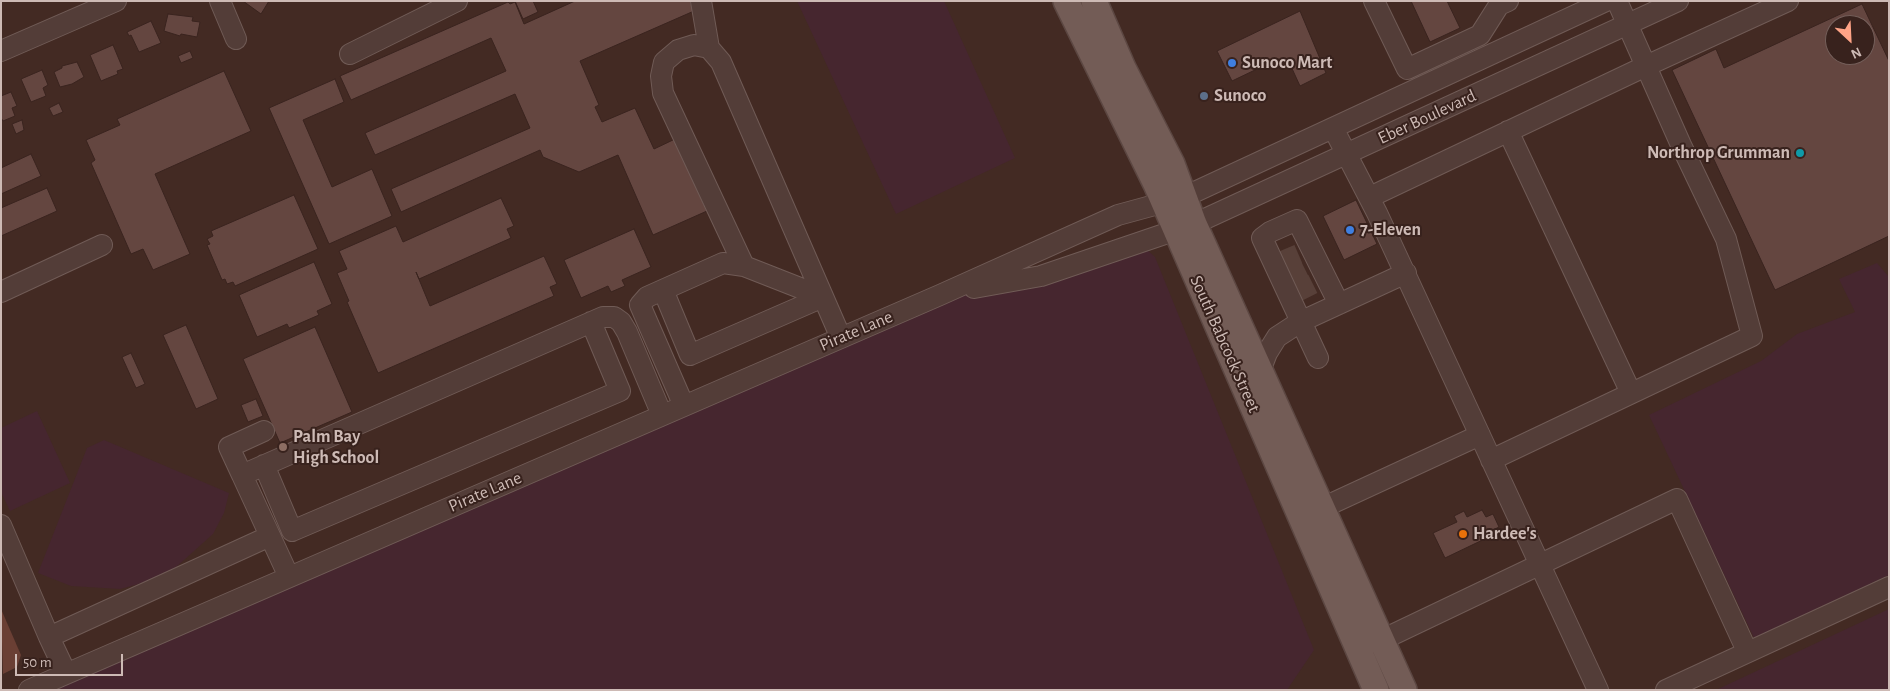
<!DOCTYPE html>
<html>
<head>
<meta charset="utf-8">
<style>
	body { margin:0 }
	#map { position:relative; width:1890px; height:691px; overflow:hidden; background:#432a23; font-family:"Alegreya Sans",sans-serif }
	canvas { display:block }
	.frame { position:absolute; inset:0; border:2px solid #cdbab5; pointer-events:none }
	.north { position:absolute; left:1825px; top:15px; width:50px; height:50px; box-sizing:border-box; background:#38221d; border:1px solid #745f5a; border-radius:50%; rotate:155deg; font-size:14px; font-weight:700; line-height:20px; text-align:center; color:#cdbab5 }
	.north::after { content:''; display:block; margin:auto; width:18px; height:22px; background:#ffa487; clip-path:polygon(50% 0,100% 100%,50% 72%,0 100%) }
	.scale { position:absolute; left:15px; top:654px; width:108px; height:22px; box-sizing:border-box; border:2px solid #cdbab5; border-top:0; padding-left:6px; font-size:15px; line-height:18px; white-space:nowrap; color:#cdbab5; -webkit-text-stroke:4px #38221d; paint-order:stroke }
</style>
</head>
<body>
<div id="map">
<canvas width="1890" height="691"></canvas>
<div class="frame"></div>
<div class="north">N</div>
<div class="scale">50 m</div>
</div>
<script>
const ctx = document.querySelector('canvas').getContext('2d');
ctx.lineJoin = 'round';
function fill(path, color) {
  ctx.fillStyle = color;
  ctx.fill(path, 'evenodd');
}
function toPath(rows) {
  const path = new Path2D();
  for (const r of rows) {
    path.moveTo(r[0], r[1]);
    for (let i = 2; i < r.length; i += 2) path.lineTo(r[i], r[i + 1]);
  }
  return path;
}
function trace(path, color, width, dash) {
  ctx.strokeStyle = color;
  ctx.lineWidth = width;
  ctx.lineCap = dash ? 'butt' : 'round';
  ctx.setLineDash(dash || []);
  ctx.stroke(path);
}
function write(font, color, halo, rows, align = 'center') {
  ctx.font = font + ' "Alegreya Sans",sans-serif';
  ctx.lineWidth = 4;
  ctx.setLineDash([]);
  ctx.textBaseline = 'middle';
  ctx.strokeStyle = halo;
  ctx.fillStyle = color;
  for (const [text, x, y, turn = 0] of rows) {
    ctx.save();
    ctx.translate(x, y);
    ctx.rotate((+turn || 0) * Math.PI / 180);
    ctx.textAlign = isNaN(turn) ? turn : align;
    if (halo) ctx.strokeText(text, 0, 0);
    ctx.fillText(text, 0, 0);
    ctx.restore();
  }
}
fill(toPath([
	[797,1,944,1,1015,158,896,214],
	[1140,243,1155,257,1314,650,1287,690,30,690,940,295],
	[1877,263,1889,277,1889,575,1754,638,1649,415,1761,361,1797,334,1855,312,1839,279],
	[37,411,70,483,10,511,1,492,1,428],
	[104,440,229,493,224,513,213,534,175,568,150,581,120,589,71,586,38,573,87,448],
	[1889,609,1889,690,1716,690]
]), '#46262f');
fill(toPath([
	[1,609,21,655,17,667,3,674]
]), '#6a3f34');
const building = toPath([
	[243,1,269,1,261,14,243,1],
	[515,1,533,1,538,12,523,19,515,1],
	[575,1,690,1,694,11,580,61,599,105,595,107,602,122,635,108,654,149,675,139,707,211,653,235,618,155,579,172,543,157,540,150,401,212,391,189,530,128,515,94,375,155,365,133,506,71,491,38,351,100,340,76,508,2,510,4,515,2,524,24,575,1],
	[1411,1,1447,1,1460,28,1430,42,1411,1],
	[1862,4,1889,61,1889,236,1775,290,1672,70,1716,49,1724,68,1862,4],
	[1835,25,1865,25,1865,55,1835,55,1835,25],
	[1300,11,1326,73,1300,86,1289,62,1278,59,1232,81,1217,51,1300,11],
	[168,14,193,17,192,21,200,22,197,37,181,34,180,36,164,31,168,14],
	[151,21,161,43,139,52,131,35,129,36,127,32,151,21],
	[113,45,123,69,117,71,118,74,101,81,90,55,113,45],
	[190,51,193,58,181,63,178,56,190,51],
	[77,62,84,77,72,84,60,87,54,72,62,68,62,66,77,62],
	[42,70,48,85,43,88,46,96,31,102,21,79,42,70],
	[224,71,251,131,155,174,190,254,153,270,143,249,131,254,91,163,95,160,86,140,120,125,117,119,224,71],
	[335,79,344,102,303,120,332,187,372,169,392,216,329,244,269,108,335,79],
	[11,92,17,106,12,108,15,116,3,121,1,118,1,96,11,92],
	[59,103,63,112,53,116,49,108,59,103],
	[22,120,24,130,16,134,12,124,22,120],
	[31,154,41,176,1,194,1,168,31,154],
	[47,188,57,211,1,236,1,208,47,188],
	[294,195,318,249,235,286,233,282,227,284,225,279,222,280,207,245,210,244,207,239,213,236,211,231,294,195],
	[501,198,514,226,507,229,511,238,419,279,416,272,430,306,544,256,557,284,550,287,554,296,378,373,347,302,349,301,337,273,347,269,339,251,396,226,403,242,501,198],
	[1356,200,1377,244,1344,260,1323,216,1356,200],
	[634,229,651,267,622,280,625,286,611,292,608,286,581,298,564,260,634,229],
	[314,262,332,304,317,311,319,315,289,328,287,324,257,337,239,295,314,262],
	[186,325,218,399,196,409,163,335,186,325],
	[315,327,352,412,280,443,243,359,315,327],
	[131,353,145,384,136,388,122,357,131,353],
	[256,399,263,416,248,422,241,405,256,399],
	[1482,510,1486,517,1493,514,1499,527,1491,531,1493,535,1445,558,1433,533,1457,522,1454,516,1464,511,1467,517,1482,510]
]);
fill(building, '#644640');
trace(building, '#3a241f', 1);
trace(toPath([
	[1280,262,1301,253],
	[1288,280,1310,269],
	[1295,293,1317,282]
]), '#584039', 20, [20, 10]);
const minor = toPath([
	[220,1,236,39],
	[701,1,709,48],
	[1374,1,1407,69,1480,35,1499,5,1508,1],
	[1,51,116,1],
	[350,54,457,1],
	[1333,128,1377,213,1598,690],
	[1508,131,1631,393],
	[1370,197,1646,66,1788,1],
	[744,266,663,93,661,76,664,62,678,50,694,45,709,48,721,62,841,338],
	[974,288,1041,276,1194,224,1678,1],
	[663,290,690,355,823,297],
	[1,292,102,245],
	[1318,358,1262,238,1270,232,1297,220,1339,304],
	[1260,371,1267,353,1277,337,1300,322,1406,273],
	[684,406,640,305,647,297,723,263,744,266,823,297],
	[1491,460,1752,336,1726,239,1681,145,1617,1],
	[264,465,292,531,620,391,591,322],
	[242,475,229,447,264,431],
	[1322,508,1480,435],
	[1,525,49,637],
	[289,577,242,475,603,317,614,317,621,322,627,332,662,415],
	[1369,646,1677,499,1747,651],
	[66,673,49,637,270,536],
	[29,690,940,295,1118,215,1184,197,1606,1],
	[1666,690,1889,587]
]);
const major = toPath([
	[1066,1,1156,184,1376,690],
	[1094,1,1123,68,1172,164,1194,224,1404,690]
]);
trace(minor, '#705b56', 22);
trace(major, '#5c4742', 28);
trace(minor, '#533d38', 20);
trace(major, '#735c56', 25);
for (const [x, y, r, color] of [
	[1232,63,5,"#3f7fe0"],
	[1204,96,5,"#5c6f8a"],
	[1800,153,5,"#0f9aa8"],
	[1350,230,5,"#3f7fe0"],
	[283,447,5,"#8d6e63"],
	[1463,534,5,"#e8710a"]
]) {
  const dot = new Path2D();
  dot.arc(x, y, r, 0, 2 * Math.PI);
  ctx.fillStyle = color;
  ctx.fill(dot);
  trace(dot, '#38221d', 2);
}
write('bold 18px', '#cdbab5', '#38221d', [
	["Sunoco Mart",1242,63],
	["Sunoco",1214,96],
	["Northrop Grumman",1790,153,"right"],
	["7-Eleven",1360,230],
	["Palm Bay",293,437],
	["High School",293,458],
	["Hardee's",1473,534]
], 'left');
write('18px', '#cdbab5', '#38221d', [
	["Eber Boulevard",1427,117,-25],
	["Pirate Lane",856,331,-23],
	["South Babcock Street",1225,344,66],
	["Pirate Lane",485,492,-23]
]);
</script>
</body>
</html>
